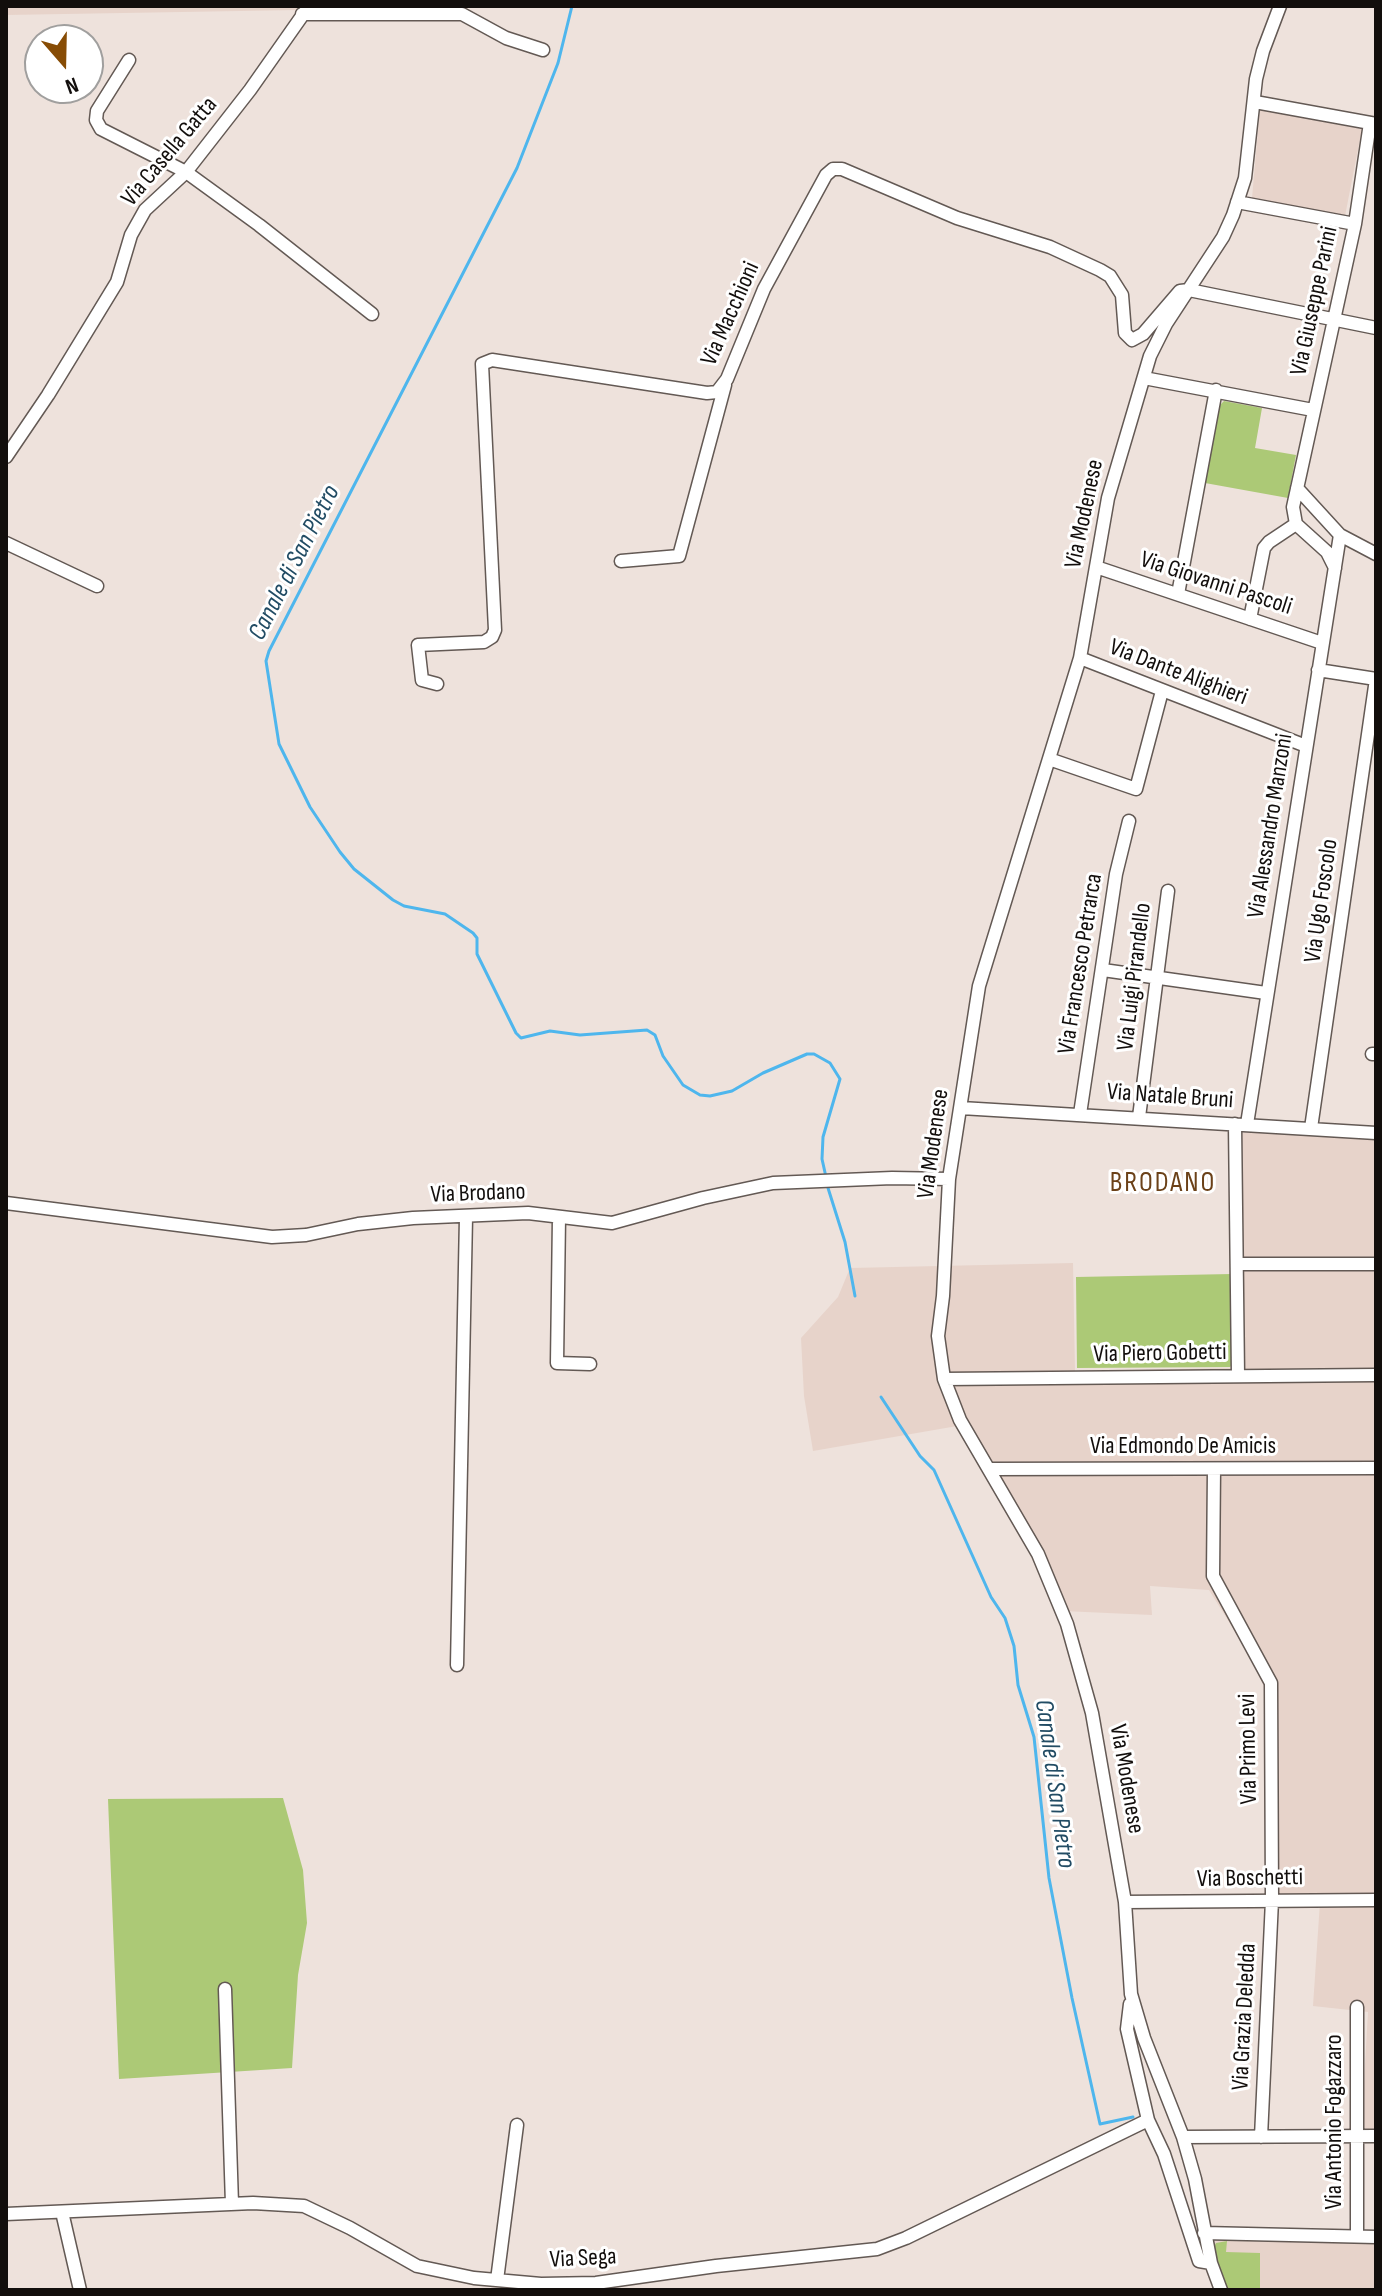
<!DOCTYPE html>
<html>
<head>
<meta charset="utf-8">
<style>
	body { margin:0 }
	#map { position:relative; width:1382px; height:2296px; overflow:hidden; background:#eee2dc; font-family:"Sofia Sans Condensed",sans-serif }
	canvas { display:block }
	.frame { position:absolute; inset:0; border:8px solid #120e0c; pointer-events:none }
	.north { position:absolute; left:24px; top:24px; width:80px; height:80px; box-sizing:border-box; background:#fff; border:2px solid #a09f9e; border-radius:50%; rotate:160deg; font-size:22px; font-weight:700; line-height:32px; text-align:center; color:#120e0c }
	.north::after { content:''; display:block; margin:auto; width:28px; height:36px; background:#874c05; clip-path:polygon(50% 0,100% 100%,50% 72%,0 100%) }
</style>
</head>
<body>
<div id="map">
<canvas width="1382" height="2296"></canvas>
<div class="frame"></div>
<div class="north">N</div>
</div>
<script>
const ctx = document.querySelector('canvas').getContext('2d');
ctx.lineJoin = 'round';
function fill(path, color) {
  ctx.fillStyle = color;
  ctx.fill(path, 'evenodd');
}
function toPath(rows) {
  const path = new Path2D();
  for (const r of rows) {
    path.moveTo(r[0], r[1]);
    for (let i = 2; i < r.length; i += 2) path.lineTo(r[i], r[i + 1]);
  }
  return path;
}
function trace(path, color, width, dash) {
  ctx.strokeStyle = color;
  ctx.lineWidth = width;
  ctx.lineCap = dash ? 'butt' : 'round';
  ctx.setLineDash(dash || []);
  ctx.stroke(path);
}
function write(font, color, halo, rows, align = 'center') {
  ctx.font = font + ' "Sofia Sans Condensed",sans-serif';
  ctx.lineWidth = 6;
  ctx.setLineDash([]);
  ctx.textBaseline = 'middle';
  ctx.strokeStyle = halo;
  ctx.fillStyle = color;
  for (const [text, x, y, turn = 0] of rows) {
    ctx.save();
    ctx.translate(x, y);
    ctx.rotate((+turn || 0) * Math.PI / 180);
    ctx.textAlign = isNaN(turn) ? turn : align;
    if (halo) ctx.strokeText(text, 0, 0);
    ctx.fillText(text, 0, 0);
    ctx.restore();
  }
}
fill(toPath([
	[6,6,302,6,299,10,6,15],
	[1260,109,1362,129,1345,216,1252,198],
	[1231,1132,1376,1137,1376,2135,1361,2135,1368,2012,1313,2006,1320,1902,1278,1896,1270,1700,1251,1657,1209,1590,1150,1586,1152,1615,1063,1611,963,1425,813,1451,804,1396,801,1338,838,1297,850,1268,1073,1263,1075,1371,1234,1368],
	[1202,2235,1376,2240,1376,2290,1217,2290]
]), '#e7d3ca');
fill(toPath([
	[1224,401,1262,408,1255,448,1296,455,1288,498,1205,483,1220,405],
	[1232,1274,1233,1364,1230,1367,1077,1368,1076,1277],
	[283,1798,303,1870,307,1923,298,1975,292,2068,119,2079,108,1799],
	[1227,2241,1226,2252,1260,2253,1260,2290,1226,2290,1212,2251,1216,2243]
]), '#acc976');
trace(toPath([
	[572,6,558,63,517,168,269,651,266,661,279,744,310,807,340,852,354,869,393,900,404,906,445,914,473,933,477,938,477,954,516,1033,521,1038,550,1031,580,1035,647,1030,655,1035,663,1056,683,1085,700,1095,710,1096,732,1091,763,1073,807,1054,814,1054,830,1063,840,1079,823,1137,822,1159,826,1177],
	[828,1188,845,1242,855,1296],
	[881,1397,920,1456,934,1470,991,1597,1005,1618,1014,1646,1018,1685,1034,1737,1049,1878,1072,1998,1100,2124,1133,2117]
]), '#4eb6ed', 3);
const minor = toPath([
	[302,14,462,14,506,38,543,50],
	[129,60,97,111,96,120,101,129,186,172,259,225,372,314],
	[1255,102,1376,124],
	[1237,202,1355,224],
	[1144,378,1313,410],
	[6,457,48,395,117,282,131,235,145,210,186,172,250,90,309,6],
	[1297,488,1340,535,1376,554],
	[6,543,97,586],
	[621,561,679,556,725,385],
	[1096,567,1322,643],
	[1335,568,1327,552,1296,524,1293,507,1355,224,1370,123],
	[1178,594,1216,390],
	[1250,619,1264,548,1269,542,1296,524],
	[1080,658,1306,746],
	[1318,670,1376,679],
	[437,684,422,680,418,645,484,642,492,637,495,630,482,364,492,360,707,393,717,392,727,379,764,289,826,175,833,169,842,169,957,218,1050,247,1100,270,1110,276,1122,295,1125,333,1132,340,1143,334,1180,291,1189,290,1376,328],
	[1049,759,1136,789,1162,691],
	[1103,970,1266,993],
	[1372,1054,1376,1054],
	[961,1108,1376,1133],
	[1080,1114,1116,874,1129,821],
	[1139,1117,1168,891],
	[1235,1124,1238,1375],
	[1247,1124,1340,535],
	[1311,1128,1376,679],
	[6,1203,272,1237,306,1235,358,1224,413,1218,528,1213,612,1223,703,1198,773,1183,892,1178,949,1179],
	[559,1217,557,1363,590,1364],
	[1237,1264,1376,1264],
	[944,1379,1376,1375],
	[990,1469,1376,1468],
	[1214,1469,1213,1576,1271,1683,1272,1900,1261,2137],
	[457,1665,466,1217],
	[1125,1902,1376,1900],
	[225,1989,232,2204],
	[1130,2004,1127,2029,1148,2120,1164,2154,1199,2261,1211,2263],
	[1357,2007,1357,2236],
	[1183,2137,1376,2136],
	[62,2212,80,2290],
	[6,2214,253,2203,304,2206,350,2228,417,2266,474,2278,541,2284,596,2283,716,2266,877,2249,906,2238,1148,2120],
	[1204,2233,1376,2237],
	[497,2280,517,2125],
	[1221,2290,1211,2263,1195,2179,1183,2137,1144,2038,1131,1994,1125,1902,1092,1713,1067,1624,1038,1554,960,1420,944,1379,938,1336,943,1296,949,1179,979,986,1080,658,1108,498,1150,356,1166,324,1223,237,1233,215,1245,178,1256,79,1263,51,1280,6]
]);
trace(minor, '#635954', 15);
trace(minor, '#fff', 12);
write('24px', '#120e0c', '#fff', [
	["Via Casella Gatta",170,152,-50],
	["Via Giuseppe Parini",1315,301,-78],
	["Via Macchioni",731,314,-66],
	["Via Modenese",1085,514,-78],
	["Via Giovanni Pascoli",1216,584,18],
	["Via Dante Alighieri",1178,673,21],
	["Via Alessandro Manzoni",1271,826,-81],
	["Via Ugo Foscolo",1322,901,-82],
	["Via Francesco Petrarca",1081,964,-81],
	["Via Luigi Pirandello",1135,977,-83],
	["Via Natale Bruni",1170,1097,4],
	["Via Modenese",934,1144,-82],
	["Via Brodano",478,1194,-2],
	["Via Piero Gobetti",1160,1354,-1],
	["Via Edmondo De Amicis",1183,1447],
	["Via Primo Levi",1249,1749,-91],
	["Via Modenese",1126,1779,80],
	["Via Boschetti",1250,1879,-1],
	["Via Grazia Deledda",1245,2017,-87],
	["Via Antonio Fogazzaro",1335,2122,-90],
	["Via Sega",583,2259,-3]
]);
write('italic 26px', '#224c64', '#fff', [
	["Canale di San Pietro",295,563,-63],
	["Canale di San Pietro",1054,1784,82]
]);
ctx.letterSpacing = '2px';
write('28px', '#6b4118', '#fff', [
	["BRODANO",1163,1184]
]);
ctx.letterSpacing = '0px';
</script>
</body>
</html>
